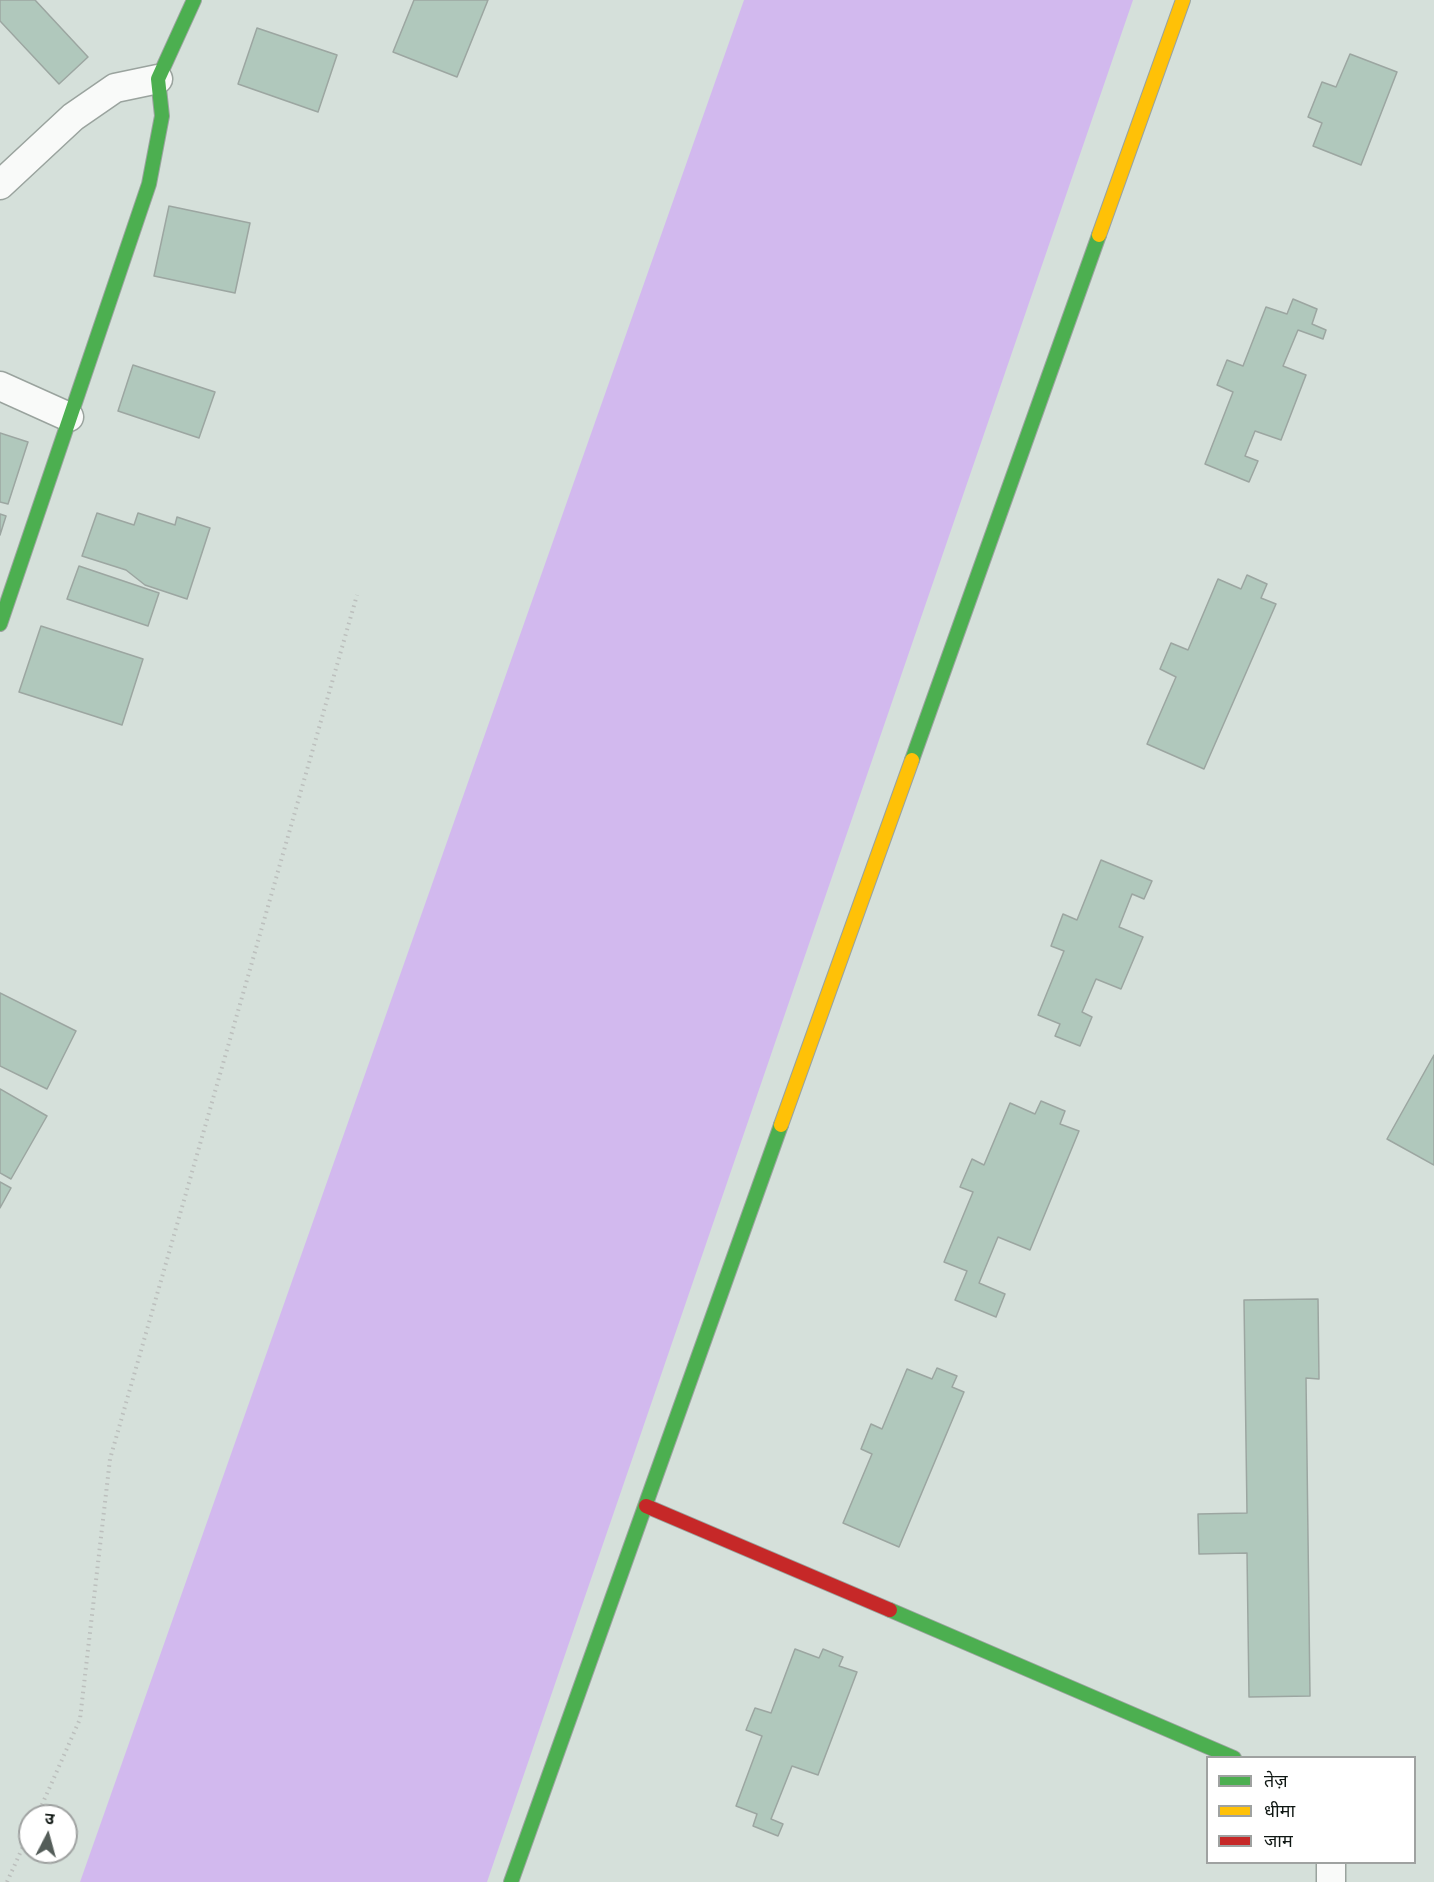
<!DOCTYPE html>
<html>
<head>
<meta charset="utf-8">
<style>
	body { margin:0 }
	#map { position:relative; width:1434px; height:1882px; overflow:hidden; background:#d5e0da; font-family:"Open Sans","Noto Sans Devanagari",sans-serif }
	canvas { display:block }
	.legend { position:absolute; left:1206px; top:1756px; width:210px; height:108px; box-sizing:border-box; background:#fff; border:2px solid #9fa2a1; margin:0; padding:8px 10px; list-style:none; font-size:18px; color:#0f1713 }
	.legend li { display:flex; align-items:center; gap:12px; height:30px }
	.legend b { width:30px; border:2px solid #9fa2a1 }
	.north { position:absolute; left:18px; top:1804px; width:60px; height:60px; box-sizing:border-box; background:#fff; border:2px solid #9fa2a1; border-radius:50%; rotate:6deg; font-size:16px; font-weight:700; line-height:24px; text-align:center; color:#0f1713 }
	.north::after { content:''; display:block; margin:auto; width:21px; height:27px; background:#545d59; clip-path:polygon(50% 0,100% 100%,50% 72%,0 100%) }
</style>
</head>
<body>
<div id="map">
<canvas width="1434" height="1882"></canvas>
<ul class="legend">
<li><b style="height:8px;background:#4caf50"></b>तेज़</li>
<li><b style="height:8px;background:#ffc107"></b>धीमा</li>
<li><b style="height:8px;background:#c62828"></b>जाम</li>
</ul>
<div class="north">उ</div>
</div>
<script>
const ctx = document.querySelector('canvas').getContext('2d');
ctx.lineJoin = 'round';
function fill(path, color) {
  ctx.fillStyle = color;
  ctx.fill(path, 'evenodd');
}
function toPath(rows) {
  const path = new Path2D();
  for (const r of rows) {
    path.moveTo(r[0], r[1]);
    for (let i = 2; i < r.length; i += 2) path.lineTo(r[i], r[i + 1]);
  }
  return path;
}
function trace(path, color, width, dash) {
  ctx.strokeStyle = color;
  ctx.lineWidth = width;
  ctx.lineCap = dash ? 'butt' : 'round';
  ctx.setLineDash(dash || []);
  ctx.stroke(path);
}
fill(toPath([
	[744,0,1133,0,487,1882,80,1882]
]), '#d2b9ee');
const building = toPath([
	[0,0,35,0,88,57,59,84,0,21,0,0],
	[414,0,488,0,457,77,393,52,414,0],
	[257,28,337,55,318,112,238,84,257,28],
	[1350,54,1397,72,1361,165,1313,146,1322,123,1308,117,1322,82,1336,87,1350,54],
	[169,206,250,223,235,293,154,276,169,206],
	[1293,299,1317,309,1312,324,1326,330,1323,339,1298,330,1283,366,1306,375,1281,440,1255,431,1245,456,1258,461,1249,482,1205,464,1233,392,1217,385,1227,360,1243,366,1266,307,1287,314,1293,299],
	[133,365,215,392,199,438,118,411,133,365],
	[0,433,28,442,8,504,0,502,0,433],
	[97,513,134,525,138,513,175,525,177,517,210,528,187,599,145,585,126,570,82,556,97,513],
	[0,514,6,516,0,535,0,514],
	[79,566,159,593,148,626,67,599,79,566],
	[1247,575,1267,584,1261,598,1276,604,1204,769,1147,744,1176,677,1160,669,1171,643,1188,650,1218,579,1241,589,1247,575],
	[41,626,143,659,122,725,19,692,41,626],
	[1101,860,1152,881,1144,899,1132,894,1119,927,1143,937,1121,989,1096,979,1082,1012,1092,1017,1080,1046,1055,1036,1060,1024,1038,1015,1064,951,1051,946,1063,914,1077,920,1101,860],
	[0,993,76,1031,47,1089,0,1066,0,993],
	[1434,1055,1434,1165,1387,1139,1434,1055],
	[0,1089,47,1116,11,1179,0,1173,0,1089],
	[1041,1101,1065,1111,1060,1124,1079,1131,1030,1250,998,1237,979,1283,1005,1294,996,1317,955,1300,967,1271,944,1262,973,1192,960,1187,972,1159,984,1165,1010,1103,1035,1114,1041,1101],
	[0,1182,11,1188,0,1208,0,1182],
	[1318,1299,1319,1379,1306,1378,1310,1696,1249,1697,1247,1553,1199,1554,1198,1514,1247,1513,1244,1300,1318,1299],
	[937,1368,957,1376,952,1387,964,1392,899,1547,843,1523,872,1454,861,1449,871,1424,882,1429,907,1369,932,1379,937,1368],
	[795,1649,819,1658,823,1649,843,1657,839,1666,857,1672,818,1775,792,1766,771,1819,783,1824,778,1836,753,1826,757,1814,736,1806,762,1736,746,1730,755,1708,771,1713,795,1649]
]);
fill(building, '#b0c8bc');
trace(building, '#9ca6a1', 1.5);
const street = toPath([
	[0,185,73,117,115,88,158,79],
	[0,386,69,417],
	[1331,1882,1331,1862]
]);
const fast = toPath([
	[0,624,149,184,162,116,158,79,194,0],
	[912,760,1099,235],
	[890,1610,1234,1758],
	[511,1882,781,1125]
]);
const slow = toPath([
	[1099,235,1183,0],
	[781,1125,912,760]
]);
const jam = toPath([
	[646,1506,890,1610]
]);
trace(street, '#9aa39e', 31);
trace(fast, '#9aa39e', 16);
trace(slow, '#9aa39e', 16);
trace(jam, '#9aa39e', 16);
trace(toPath([
	[37,1816,80,1719,110,1459,357,595],
	[7,1882,30,1831]
]), '#bcbfbd', 4, [1.5, 4.5]);
trace(street, '#f9faf9', 28);
trace(fast, '#4caf50', 14);
trace(slow, '#ffc107', 14);
trace(jam, '#c62828', 14);
</script>
</body>
</html>
